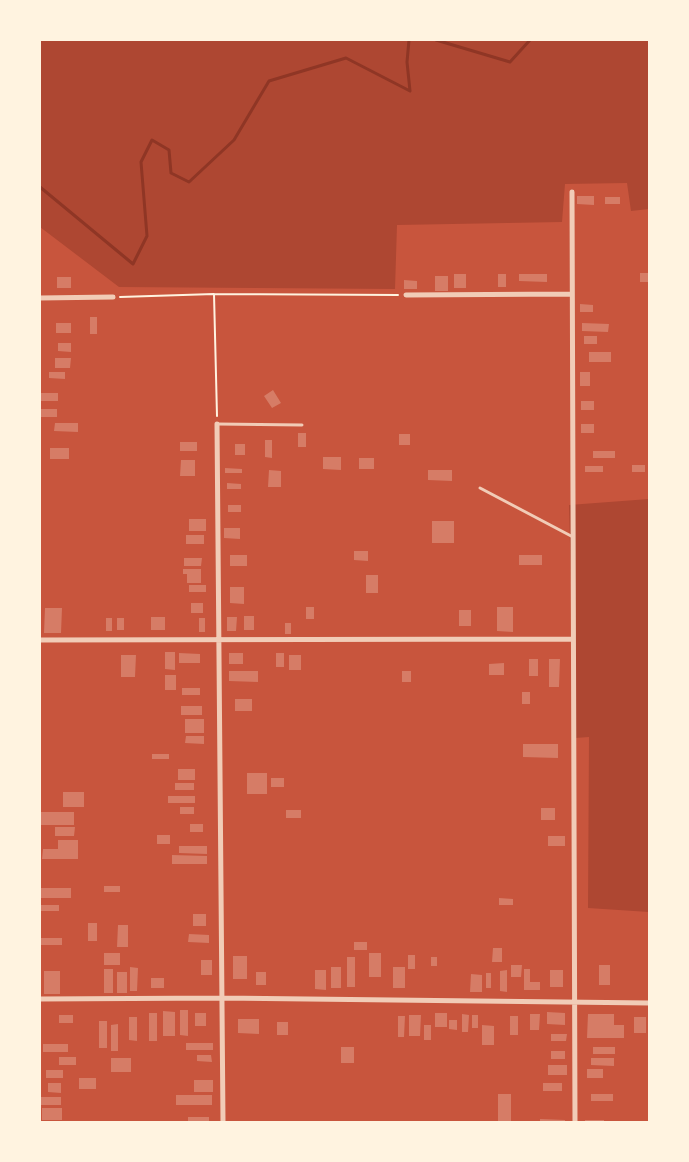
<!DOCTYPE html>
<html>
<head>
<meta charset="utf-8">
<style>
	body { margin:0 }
	#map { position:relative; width:689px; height:1162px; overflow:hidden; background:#c8553d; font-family:Commissioner,sans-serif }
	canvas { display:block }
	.frame { position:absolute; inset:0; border:41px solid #fff3e0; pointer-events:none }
</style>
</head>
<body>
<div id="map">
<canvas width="689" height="1162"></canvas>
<div class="frame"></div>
</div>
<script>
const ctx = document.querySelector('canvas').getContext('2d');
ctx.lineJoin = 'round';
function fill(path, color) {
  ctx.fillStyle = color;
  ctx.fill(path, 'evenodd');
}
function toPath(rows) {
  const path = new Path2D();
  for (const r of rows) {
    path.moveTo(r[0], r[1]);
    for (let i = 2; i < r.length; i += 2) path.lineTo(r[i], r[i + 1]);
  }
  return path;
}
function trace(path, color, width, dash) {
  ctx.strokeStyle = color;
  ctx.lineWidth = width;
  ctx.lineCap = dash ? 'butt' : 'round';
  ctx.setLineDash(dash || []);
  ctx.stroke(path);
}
fill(toPath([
	[40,40,649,40,649,209,631,211,627,183,565,184,562,222,397,225,395,289,119,287,40,227],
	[649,499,649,912,588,908,589,737,575,738,569,505]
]), '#ae4732');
trace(toPath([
	[436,40,510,62,530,40],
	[40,187,133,264,147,236,141,162,152,140,169,150,171,173,189,182,234,140,269,81,346,58,410,91,407,62,409,40]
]), '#8f3625', 3);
fill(toPath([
	[577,196,594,196,594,205,577,204],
	[605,197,620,197,620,204,605,204],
	[640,273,649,273,649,282,640,282],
	[454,274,466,274,466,288,454,288],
	[498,274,506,274,506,287,498,287],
	[519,274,547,274,547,282,519,281],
	[435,276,448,276,448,291,435,291],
	[57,277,71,277,71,288,57,288],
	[404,280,417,281,417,289,404,289],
	[580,304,593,305,593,312,580,312],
	[90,317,97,317,97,334,90,334],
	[56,323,71,323,71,333,56,333],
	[582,323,609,324,608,332,582,331],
	[584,336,597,336,597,344,584,344],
	[58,343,71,343,71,352,58,351],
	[589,352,611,352,611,362,589,362],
	[55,358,71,358,70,368,55,368],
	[49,372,65,372,65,379,49,378],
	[580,372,590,372,590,386,580,386],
	[273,390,281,403,272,408,264,396],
	[41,393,58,393,58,401,41,401],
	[581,401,594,401,594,410,581,410],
	[41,409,57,409,57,417,41,417],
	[55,423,78,423,78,432,54,431],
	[581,424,594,424,594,433,581,433],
	[298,433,306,433,306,447,298,447],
	[399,434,410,434,410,445,399,445],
	[265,440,272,440,272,458,265,457],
	[180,442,197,442,197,451,180,451],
	[235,444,245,444,245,455,235,455],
	[50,448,69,448,69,459,50,459],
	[593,451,615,451,615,458,593,458],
	[323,457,341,457,341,470,323,469],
	[359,458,374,458,374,469,359,469],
	[181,460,195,460,195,476,180,476],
	[632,465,645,465,645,472,632,472],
	[585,466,603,466,603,472,585,472],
	[225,468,242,469,242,473,225,473],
	[269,470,281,471,281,487,268,487],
	[428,470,452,470,452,481,428,480],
	[227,483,241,484,241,489,227,489],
	[228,505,241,505,241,512,228,512],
	[189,519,206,519,206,531,189,531],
	[432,521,454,521,454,543,432,543],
	[224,528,240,528,240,539,224,538],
	[186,535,204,535,204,544,186,544],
	[354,551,368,551,368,561,354,560],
	[230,555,247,555,247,566,230,566],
	[519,555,542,555,542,565,519,565],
	[184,558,202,558,201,566,184,566],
	[183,569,201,569,201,583,187,583,187,574,183,574],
	[366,575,378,575,378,593,366,593],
	[189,585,206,585,206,592,189,592],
	[230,587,244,587,244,604,230,603],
	[191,603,203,603,203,613,191,613],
	[306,607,314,607,314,619,306,619],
	[497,607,513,607,513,632,497,631],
	[45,608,62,608,61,633,44,633],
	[459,610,471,610,471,626,459,626],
	[244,616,254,616,254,630,244,630],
	[151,617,165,617,165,630,151,630],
	[227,617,237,617,236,631,227,631],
	[106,618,112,618,112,631,106,631],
	[117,618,124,618,124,630,117,630],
	[199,618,205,618,205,632,199,632],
	[285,623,291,623,291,634,285,634],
	[165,652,175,652,175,670,165,669],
	[179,653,200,654,200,663,179,663],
	[229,653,243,653,243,664,229,664],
	[276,653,284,653,284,667,276,667],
	[121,655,136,655,135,677,121,677],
	[289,655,301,655,301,670,289,670],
	[529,659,538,659,538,676,529,676],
	[549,659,560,659,559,687,549,687],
	[504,663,504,675,489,675,489,664],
	[229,671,258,671,258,682,229,681],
	[402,671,411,671,411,682,402,682],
	[165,675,176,675,176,690,165,690],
	[182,688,200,688,200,695,182,695],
	[522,692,530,692,530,704,522,704],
	[235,699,252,699,252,711,235,711],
	[181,706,202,706,202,715,181,715],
	[185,719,204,719,204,733,185,733],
	[186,736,204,736,204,744,185,743],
	[523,744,558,744,558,758,523,757],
	[152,754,169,754,169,759,152,759],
	[178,769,195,769,195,780,178,780],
	[247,773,267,773,267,794,247,794],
	[271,778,284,778,284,787,271,787],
	[175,783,194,783,194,790,175,790],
	[63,792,84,792,84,807,63,807],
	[168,796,195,796,195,803,168,803],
	[180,807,194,807,194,814,180,814],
	[541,808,555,808,555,820,541,820],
	[286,810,301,810,301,818,286,818],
	[41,812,74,812,74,825,41,825],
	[190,824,203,824,203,832,190,832],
	[55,827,75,827,74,836,55,836],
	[157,835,170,835,170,844,157,844],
	[548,836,565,836,565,846,548,846],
	[58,840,78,840,78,859,42,859,43,849,58,849],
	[179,846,207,846,207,854,179,853],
	[172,855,207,856,207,864,172,864],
	[104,886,120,886,120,892,104,892],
	[40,888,71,888,71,898,40,898],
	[499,898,513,899,513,905,499,905],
	[41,905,59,905,59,911,41,911],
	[193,914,206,914,206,926,193,926],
	[88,923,97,923,97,941,88,941],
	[118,925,128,925,128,947,117,947],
	[189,934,209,935,209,943,188,942],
	[40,938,62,938,62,945,40,945],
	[354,942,367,942,367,950,354,950],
	[493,948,502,948,502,962,492,962],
	[104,953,120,953,120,965,104,965],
	[369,953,381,953,381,977,369,977],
	[408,955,415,955,415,969,408,969],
	[233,956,247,956,247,979,233,979],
	[347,957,355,957,355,987,347,987],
	[431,957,437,957,437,966,431,966],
	[201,960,212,960,212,975,201,975],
	[511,965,522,965,521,977,511,977],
	[599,965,610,965,610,985,599,985],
	[130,967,138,968,137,991,130,991],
	[331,967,341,967,341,988,331,988],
	[393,967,405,967,405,988,393,988],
	[104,969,113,969,113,993,104,993],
	[524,969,530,969,530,982,540,982,540,990,524,990],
	[315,970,326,970,326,990,315,989],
	[507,970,507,992,500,991,500,971],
	[550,970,563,970,563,987,550,987],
	[44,971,60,971,60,994,44,994],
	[117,972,127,972,127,993,117,993],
	[256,972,266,972,266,985,256,985],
	[486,973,491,973,491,988,486,988],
	[471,974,482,975,482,992,470,992],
	[151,978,164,978,164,988,151,988],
	[180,1010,188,1010,188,1036,180,1035],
	[163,1011,175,1012,175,1036,163,1036],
	[547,1012,565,1013,565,1025,547,1024],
	[149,1013,157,1013,157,1041,149,1041],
	[195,1013,206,1013,206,1026,195,1026],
	[435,1013,447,1013,447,1027,435,1027],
	[462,1014,469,1015,468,1032,462,1032],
	[530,1014,540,1014,539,1030,530,1030],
	[588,1014,614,1014,614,1025,624,1025,624,1038,587,1038],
	[59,1015,73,1015,73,1023,59,1023],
	[409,1015,421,1015,420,1036,409,1036],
	[472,1015,478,1015,478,1028,472,1028],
	[398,1016,405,1016,404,1037,398,1037],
	[510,1016,518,1016,518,1035,510,1035],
	[129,1017,137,1017,137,1041,129,1040],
	[634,1017,646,1017,646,1033,634,1033],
	[238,1019,259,1019,259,1034,238,1033],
	[449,1020,457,1020,457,1030,449,1029],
	[99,1021,107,1021,107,1048,99,1048],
	[277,1022,288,1022,288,1035,277,1035],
	[118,1024,118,1051,111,1051,111,1025],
	[424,1025,431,1025,431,1040,424,1040],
	[482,1025,494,1026,494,1045,482,1045],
	[551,1034,567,1034,566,1041,551,1041],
	[186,1043,213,1043,213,1050,186,1050],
	[43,1044,68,1044,68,1052,43,1052],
	[341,1047,354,1047,354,1063,341,1063],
	[593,1047,615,1047,615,1054,593,1054],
	[551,1051,565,1051,565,1059,551,1059],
	[197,1055,211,1055,212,1062,197,1061],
	[59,1057,76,1057,76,1065,59,1065],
	[111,1058,131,1058,131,1072,111,1072],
	[591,1058,614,1058,614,1066,591,1065],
	[548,1065,567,1065,567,1075,548,1075],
	[587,1069,603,1069,603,1078,587,1078],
	[46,1070,63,1070,63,1078,46,1078],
	[79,1078,96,1078,96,1089,79,1089],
	[194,1080,213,1080,213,1092,194,1092],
	[48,1083,61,1083,61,1093,48,1092],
	[543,1083,562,1083,562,1091,543,1091],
	[498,1094,511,1094,511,1121,498,1121],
	[591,1094,613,1094,613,1101,591,1101],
	[176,1095,212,1095,212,1105,176,1105],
	[40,1097,61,1097,61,1105,40,1105],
	[42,1108,62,1108,62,1120,42,1120],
	[188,1117,209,1117,209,1122,188,1122],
	[540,1119,565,1120,565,1122,540,1122],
	[585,1120,604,1120,604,1122,585,1122]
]), '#d67c66');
trace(toPath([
	[214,294,217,416],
	[120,297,214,294,398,295]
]), '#fff3e0', 2);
trace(toPath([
	[217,424,302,425],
	[480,488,573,537]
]), '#f1ccb7', 3);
trace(toPath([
	[572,192,575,1122],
	[406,295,572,294],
	[40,298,113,297],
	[217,424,223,1122],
	[40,640,573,639],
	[40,999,222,998,649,1003]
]), '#f1ccb7', 5);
</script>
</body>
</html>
